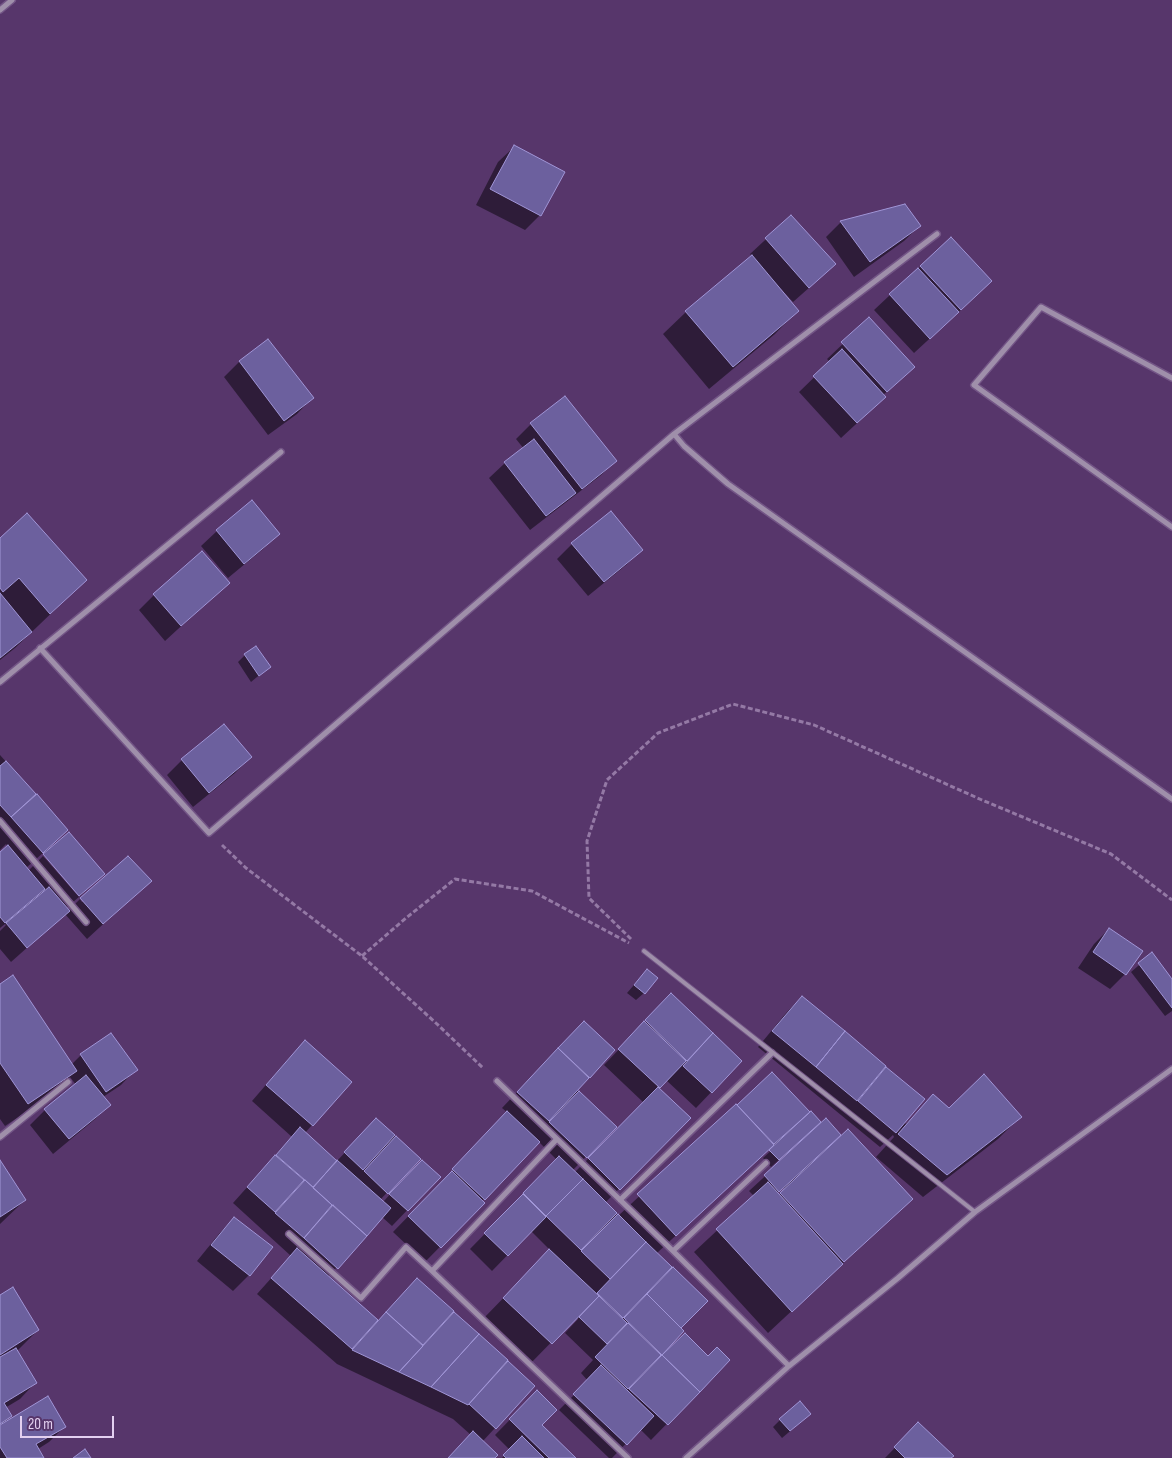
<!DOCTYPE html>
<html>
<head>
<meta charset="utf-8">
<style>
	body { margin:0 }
	#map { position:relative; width:1172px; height:1458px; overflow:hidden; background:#57366b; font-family:"Sofia Sans Condensed",sans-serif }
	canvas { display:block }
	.scale { position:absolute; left:20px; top:1416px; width:94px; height:22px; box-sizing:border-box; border:2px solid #e3d0f0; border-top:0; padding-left:6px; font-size:15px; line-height:18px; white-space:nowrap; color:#e3d0f0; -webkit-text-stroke:4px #57366b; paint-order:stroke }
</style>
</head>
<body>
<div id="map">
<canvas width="1172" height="1458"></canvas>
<div class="scale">20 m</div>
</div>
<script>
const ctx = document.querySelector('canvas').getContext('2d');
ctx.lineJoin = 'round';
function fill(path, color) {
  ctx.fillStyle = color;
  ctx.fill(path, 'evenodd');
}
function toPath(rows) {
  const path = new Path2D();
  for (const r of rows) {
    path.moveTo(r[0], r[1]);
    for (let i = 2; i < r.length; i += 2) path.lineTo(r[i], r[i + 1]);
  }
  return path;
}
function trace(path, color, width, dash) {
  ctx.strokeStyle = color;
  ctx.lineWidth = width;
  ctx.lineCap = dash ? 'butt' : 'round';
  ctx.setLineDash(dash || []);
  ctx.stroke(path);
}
fill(toPath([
	[514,147,540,215,525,230,476,205,498,162],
	[791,216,819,279,793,302,781,289,780,290,797,311,775,334,709,389,663,334,686,312,752,256,750,254],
	[841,222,919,226,904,241,854,277,826,237],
	[951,238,976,296,914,353,874,310],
	[869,319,898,382,883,395,869,412,841,438,799,392,830,362,827,359],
	[268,340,312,398,297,414,268,435,224,377,239,362],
	[531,424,615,461,600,476,530,530,489,478,505,463,524,449,516,439],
	[217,531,278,534,263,549,228,578,201,546],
	[0,540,86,580,15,648,0,660],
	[572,544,641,550,626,565,588,596,557,559],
	[228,583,165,641,139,610,154,595],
	[245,655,269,667,251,682,238,662],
	[224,725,250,757,235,773,193,807,167,775,182,760],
	[0,755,35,794,29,800,37,796,67,830,47,850,103,874,80,896,44,852,26,868,28,871,43,856,79,897,66,908,68,911,80,899,82,902,150,881,87,939,65,914,11,962,0,949,0,931,6,925,5,924,0,928,0,853,8,847,6,844,0,850],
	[1109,929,1125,974,1110,989,1078,968,1094,944],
	[1152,954,1172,981,1172,1011,1165,1016,1131,972],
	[640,978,644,993,636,1000,627,993],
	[0,985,71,1065,81,1055,136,1069,121,1085,103,1097,109,1105,94,1120,53,1154,30,1125,45,1110,76,1085,70,1077,53,1094,5,1126,0,1119],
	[671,995,741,1061,696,1108,666,1080,658,1088,689,1118,605,1203,618,1216,772,1073,794,1126,795,1128,812,1129,771,1167,763,1158,774,1148,772,1146,657,1253,706,1301,679,1328,682,1331,659,1356,660,1357,708,1357,729,1360,651,1440,640,1429,612,1458,609,1458,559,1410,588,1381,581,1373,593,1360,565,1333,578,1319,576,1317,528,1366,481,1321,550,1250,531,1231,492,1271,470,1249,557,1160,539,1142,482,1201,483,1203,425,1262,393,1232,508,1113,502,1108,568,1038,613,1051,577,1090,615,1127,572,1171,574,1173,644,1103,604,1065],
	[802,997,923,1099,904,1122,906,1124,933,1096,949,1110,1021,1116,998,1139,923,1197,876,1157,894,1137,893,1135,880,1147,758,1047,787,1012],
	[290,1057,312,1125,305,1133,337,1161,376,1119,419,1159,380,1200,383,1202,406,1177,439,1177,392,1226,382,1217,328,1277,378,1322,417,1280,534,1386,482,1442,494,1458,448,1458,471,1435,453,1419,337,1364,257,1294,291,1256,233,1203,292,1137,252,1101],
	[315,1183,317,1185,314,1189,309,1189],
	[826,1120,827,1147,888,1221,768,1333,694,1252,754,1196,749,1191],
	[783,1188,785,1189,778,1196,777,1193],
	[0,1162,25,1200,0,1224],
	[234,1218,271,1247,249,1275,233,1291,197,1261,219,1234],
	[0,1297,38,1330,16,1352,35,1383,20,1399,5,1408,11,1416,3,1424,64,1427,49,1442,38,1449,43,1458,0,1458],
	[537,1392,541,1425,574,1458,502,1458,510,1450,495,1435],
	[780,1420,802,1421,782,1438,773,1427],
	[918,1424,950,1458,885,1458]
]), '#0007');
const building = toPath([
	[514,145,565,172,541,216,490,189,514,145],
	[905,204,921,226,870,262,840,221,905,204],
	[791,215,836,264,809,288,765,238,791,215],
	[951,237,992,281,961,310,920,266,951,237],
	[752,255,799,311,733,367,685,311,752,255],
	[918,268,959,312,930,339,889,294,918,268],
	[869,317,915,367,887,392,841,342,869,317],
	[268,339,314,398,284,421,239,361,268,339],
	[842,349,886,397,857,423,813,376,842,349],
	[565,396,617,461,582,489,530,423,565,396],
	[534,439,576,493,546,516,504,462,534,439],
	[252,500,280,534,244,564,216,530,252,500],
	[611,511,643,550,604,582,571,543,611,511],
	[27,513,87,580,50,614,19,578,3,592,0,588,0,538,27,513],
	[202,551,230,583,181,626,153,594,202,551],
	[0,593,32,632,0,658,0,593],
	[256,646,271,667,259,676,244,654,256,646],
	[224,724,252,757,209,793,181,759,224,724],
	[6,761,36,794,11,817,0,805,0,766,6,761],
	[37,794,68,830,43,853,11,817,37,794],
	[69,832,105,874,79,896,43,854,69,832],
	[8,845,45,889,5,923,0,917,0,852,8,845],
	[128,856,152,881,103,924,80,898,128,856],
	[49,887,70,911,27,948,6,923,49,887],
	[1109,928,1143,951,1126,975,1093,952,1109,928],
	[1152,952,1172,979,1172,1008,1138,963,1152,952],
	[647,969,658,978,645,994,634,985,647,969],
	[13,975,77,1071,28,1104,0,1063,0,984,13,975],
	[671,993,713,1033,687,1061,645,1020,671,993],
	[802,996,845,1031,816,1067,772,1031,802,996],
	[584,1021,615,1050,590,1078,558,1048,584,1021],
	[644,1021,686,1061,660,1088,618,1049,644,1021],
	[845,1031,886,1066,857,1101,816,1067,845,1031],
	[111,1033,138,1070,106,1092,80,1054,111,1033],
	[713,1033,742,1061,712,1093,683,1066,713,1033],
	[305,1040,352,1082,313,1126,266,1085,305,1040],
	[558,1048,589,1078,549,1121,517,1092,558,1048],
	[886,1067,925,1099,896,1133,858,1101,886,1067],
	[772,1072,810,1112,774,1144,737,1105,772,1072],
	[984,1074,1022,1117,947,1175,898,1134,933,1094,949,1108,984,1074],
	[86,1075,111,1105,69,1139,44,1109,86,1075],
	[658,1087,691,1118,620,1190,588,1158,658,1087],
	[579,1091,617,1127,587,1158,549,1122,579,1091],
	[736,1104,774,1145,676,1236,637,1194,736,1104],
	[507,1111,540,1142,485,1200,452,1169,507,1111],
	[811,1111,821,1122,779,1160,769,1150,811,1111],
	[376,1118,395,1135,363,1170,344,1152,376,1118],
	[826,1118,841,1135,779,1192,764,1175,826,1118],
	[300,1127,337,1161,313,1187,276,1155,300,1127],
	[848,1129,913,1199,844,1262,780,1193,848,1129],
	[396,1136,421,1159,388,1194,364,1171,396,1136],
	[275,1155,304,1180,275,1212,247,1187,275,1155],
	[559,1156,583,1179,546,1216,523,1193,559,1156],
	[0,1160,26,1200,0,1217,0,1160],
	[337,1160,391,1208,367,1236,313,1188,337,1160],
	[422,1160,441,1177,408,1211,389,1194,422,1160],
	[452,1171,485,1203,441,1248,408,1216,452,1171],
	[583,1179,617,1213,581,1250,546,1216,583,1179],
	[305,1180,332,1205,304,1238,275,1213,305,1180],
	[768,1182,843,1264,792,1312,716,1229,768,1182],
	[523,1194,546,1217,508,1256,484,1233,523,1194],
	[333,1205,367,1236,338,1269,304,1238,333,1205],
	[618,1214,646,1242,610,1279,581,1251,618,1214],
	[234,1217,273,1247,250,1276,211,1245,234,1217],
	[646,1242,672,1267,623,1318,597,1293,646,1242],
	[297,1248,378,1320,352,1349,271,1278,297,1248],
	[549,1249,599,1296,552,1344,503,1298,549,1249],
	[673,1267,708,1301,681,1328,647,1294,673,1267],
	[417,1278,454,1311,423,1345,386,1312,417,1278],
	[13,1287,39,1330,0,1355,0,1295,13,1287],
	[647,1294,684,1331,662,1355,624,1318,647,1294],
	[599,1296,627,1323,607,1344,579,1317,599,1296],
	[386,1312,423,1346,399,1372,352,1350,386,1312],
	[454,1312,479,1334,431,1387,399,1372,454,1312],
	[628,1323,661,1355,628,1389,595,1357,628,1323],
	[685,1333,708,1356,717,1347,730,1360,700,1392,662,1355,685,1333],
	[479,1334,508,1360,468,1405,431,1387,479,1334],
	[16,1348,37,1383,4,1403,12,1416,0,1424,0,1357,16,1348],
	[662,1355,700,1392,668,1425,629,1389,662,1355],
	[508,1361,535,1386,496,1429,469,1404,508,1361],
	[601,1365,654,1416,627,1445,573,1394,601,1365],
	[537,1390,557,1410,542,1425,576,1458,549,1458,509,1419,537,1390],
	[48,1396,66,1427,36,1444,44,1458,7,1458,0,1447,0,1425,48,1396],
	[800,1401,811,1414,790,1431,779,1419,800,1401],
	[918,1422,954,1456,951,1458,905,1458,894,1447,918,1422],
	[473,1431,498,1455,495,1458,448,1458,473,1431],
	[522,1436,544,1458,506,1458,503,1455,522,1436],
	[85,1449,91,1458,73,1458,85,1449]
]);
fill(building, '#6c609e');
trace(building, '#a095d6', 1);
const service = toPath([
	[644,951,975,1212]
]);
const minor = toPath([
	[0,10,12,0],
	[1172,378,1041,307,974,385,1172,527],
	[674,434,684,446,728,484,1172,799],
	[40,648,209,833,674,434,937,234],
	[0,682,281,452],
	[0,821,86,922],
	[497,1081,673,1251,789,1366],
	[0,1137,68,1082],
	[556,1140,432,1271,628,1458],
	[620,1200,772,1053],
	[289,1234,361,1298,406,1247,432,1271],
	[673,1251,766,1163],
	[686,1458,789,1366,898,1278,975,1212,1172,1069]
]);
trace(service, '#735586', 6);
trace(minor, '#735586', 8);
trace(toPath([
	[222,845,246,868,362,956,437,1024,483,1068],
	[631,939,589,898,587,841,607,780,658,733,733,704,814,725,982,800,1111,854,1172,900],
	[362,956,406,918,455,879,532,891,629,943]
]), '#9479a5', 3, [5, 2.5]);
trace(service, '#9f8faa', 4);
trace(minor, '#9f8faa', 5);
</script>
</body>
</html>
